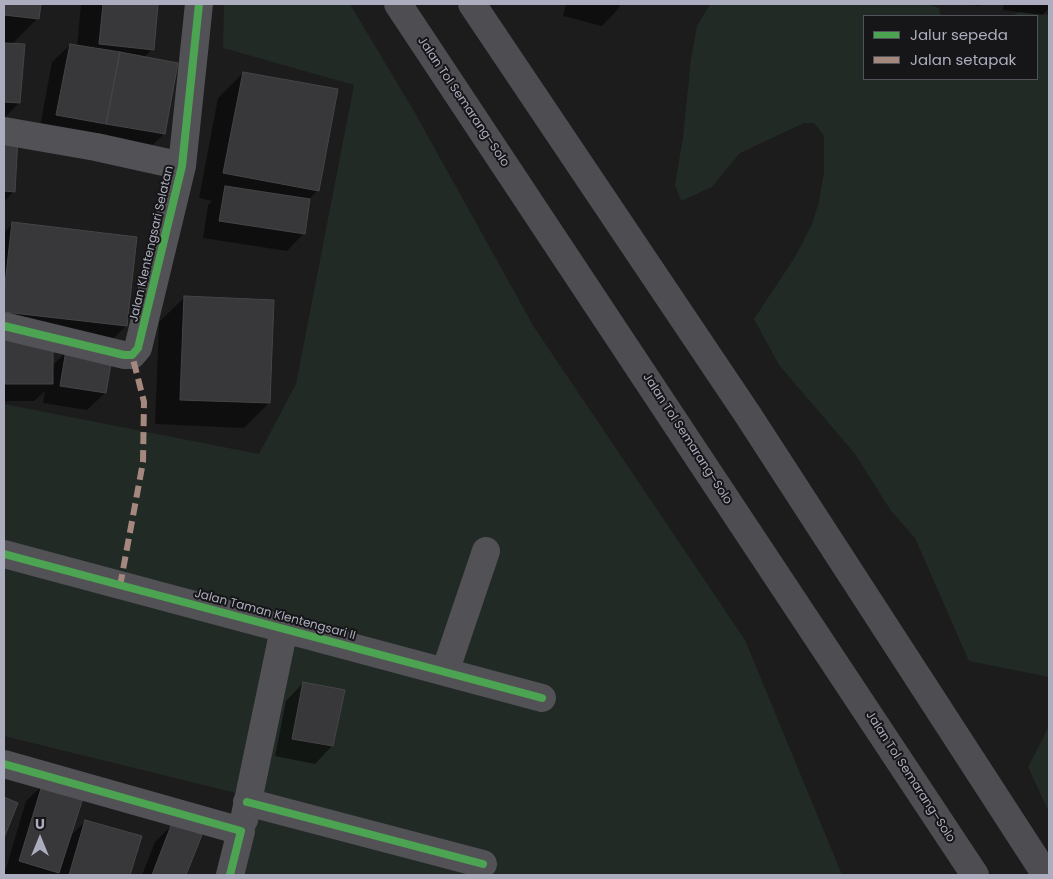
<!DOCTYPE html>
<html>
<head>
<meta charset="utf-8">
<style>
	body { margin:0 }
	#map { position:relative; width:1053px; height:879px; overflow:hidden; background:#1c1c1c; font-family:Poppins,sans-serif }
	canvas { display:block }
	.frame { position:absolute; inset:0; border:5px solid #acadbe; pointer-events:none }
	.legend { position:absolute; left:863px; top:15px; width:175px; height:65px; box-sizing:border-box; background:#161618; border:1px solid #52525a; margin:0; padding:6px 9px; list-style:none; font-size:15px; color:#acadbe }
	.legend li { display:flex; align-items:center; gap:10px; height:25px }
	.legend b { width:25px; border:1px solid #52525a }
	.north { position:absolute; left:15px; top:814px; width:50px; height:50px; -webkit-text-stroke:4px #161618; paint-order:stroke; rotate:0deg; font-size:14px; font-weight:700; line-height:20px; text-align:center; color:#acadbe }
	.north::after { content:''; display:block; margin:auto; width:18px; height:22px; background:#acadbe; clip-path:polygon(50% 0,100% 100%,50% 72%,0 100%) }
</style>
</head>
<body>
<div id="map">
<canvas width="1053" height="879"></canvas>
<div class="frame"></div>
<ul class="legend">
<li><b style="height:6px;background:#4ca352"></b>Jalur sepeda</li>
<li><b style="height:6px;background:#a5887d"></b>Jalan setapak</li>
</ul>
<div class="north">U</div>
</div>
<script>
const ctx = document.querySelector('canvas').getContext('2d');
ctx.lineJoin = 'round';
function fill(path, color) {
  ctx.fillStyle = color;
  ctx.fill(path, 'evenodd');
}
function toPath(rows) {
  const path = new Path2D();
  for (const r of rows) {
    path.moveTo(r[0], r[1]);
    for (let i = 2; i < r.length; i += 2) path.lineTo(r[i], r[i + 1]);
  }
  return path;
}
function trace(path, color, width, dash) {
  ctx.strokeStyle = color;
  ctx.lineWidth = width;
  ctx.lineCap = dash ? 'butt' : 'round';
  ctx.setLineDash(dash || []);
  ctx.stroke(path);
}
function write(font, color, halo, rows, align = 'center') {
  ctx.font = font + ' Poppins,sans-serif';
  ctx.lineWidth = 4;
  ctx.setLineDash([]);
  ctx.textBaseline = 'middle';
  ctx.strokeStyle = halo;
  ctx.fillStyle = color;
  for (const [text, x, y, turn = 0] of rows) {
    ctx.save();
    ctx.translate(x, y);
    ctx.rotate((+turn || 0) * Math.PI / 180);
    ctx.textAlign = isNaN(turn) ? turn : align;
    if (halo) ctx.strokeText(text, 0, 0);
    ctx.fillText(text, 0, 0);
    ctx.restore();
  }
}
fill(toPath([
	[224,4,350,4,415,113,534,327,745,640,842,875,226,875,244,795,4,736,4,404,259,454,296,384,354,85,223,48],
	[710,4,927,4,939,8,941,16,864,16,864,79,1037,79,1037,16,1011,16,1020,12,1049,15,1049,677,969,661,915,538,891,511,855,454,779,365,754,319,795,257,812,224,819,202,824,172,824,136,814,123,804,123,740,153,712,187,681,201,675,185,683,137,691,59,697,26],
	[1049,726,1049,812,1028,767]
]), '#212a25');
fill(toPath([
	[4,4,39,4,38,18,12,44,19,103,4,118],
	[81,4,157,4,152,49,143,58,177,64,164,134,146,151,39,132,52,62,70,45,77,46],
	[566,4,620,4,619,8,602,26,563,16],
	[964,4,982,4,980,6],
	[1004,4,1049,4,1049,8,1042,15,1003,10],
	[243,73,318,190,309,199,304,233,287,251,203,238,208,205,212,201,199,198,218,98],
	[4,138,14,191,4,202],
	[13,223,126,326,101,351,52,345,52,366,66,352,111,359,105,393,87,410,43,403,45,391,34,401,4,401,4,343,7,340,4,340,4,233],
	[185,297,269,403,244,428,155,424,159,322],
	[303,683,343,691,332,746,315,764,275,756,286,701],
	[44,784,68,838,86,821,140,837,128,875,57,875,58,872,55,875,4,875,26,801],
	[172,825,200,836,185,875,142,875,155,842]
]), '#0007');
const building = toPath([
	[4,4,41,4,39,19,4,15,4,4],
	[103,4,158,4,154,50,99,44,103,4],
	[4,43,25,44,20,103,4,102,4,43],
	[70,44,120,52,106,124,56,115,70,44],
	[120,52,178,63,165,134,106,124,120,52],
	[243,72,338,89,319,191,223,173,243,72],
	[4,137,18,137,15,192,4,191,4,137],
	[225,186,310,199,305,234,219,221,225,186],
	[12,222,137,237,127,326,4,312,4,293,12,222],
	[184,296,274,300,270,403,180,400,184,296],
	[5,340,53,340,53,384,5,384,5,340],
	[66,350,112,358,106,393,60,386,66,350],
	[303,682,345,690,333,746,292,739,303,682],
	[43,782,84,795,59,873,19,861,43,782],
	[4,797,18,803,4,838,4,797],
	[85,820,142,836,130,875,69,875,85,820],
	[172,823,202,835,186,875,152,875,172,823]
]);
fill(building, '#38383a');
trace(building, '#454448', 1);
trace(toPath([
	[4,131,96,147,182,166],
	[4,326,124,355,132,355,138,348,182,166,199,4],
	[4,554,542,698],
	[445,672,486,551],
	[4,764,241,831,230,875],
	[247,802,483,864],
	[244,820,284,629]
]), '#525256', 28);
trace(toPath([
	[398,4,975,875],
	[472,4,748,415,1046,875]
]), '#4e4e52', 28);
trace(toPath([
	[120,586,143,462,144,402,132,355]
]), '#a5887d', 6, [12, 6]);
trace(toPath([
	[4,326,124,355,132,355,138,348,182,166,199,4],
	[4,554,542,698],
	[4,764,241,831,230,875],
	[247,802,483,864]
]), '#4ca352', 8);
write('12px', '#acadbe', '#161618', [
	["Jalan Tol Semarang–Solo",463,102,56],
	["Jalan Klentengsari Selatan",152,244,-77],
	["Jalan Tol Semarang–Solo",687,439,57],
	["Jalan Taman Klentengsari II",275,615,15],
	["Jalan Tol Semarang–Solo",910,777,57]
]);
</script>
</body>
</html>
